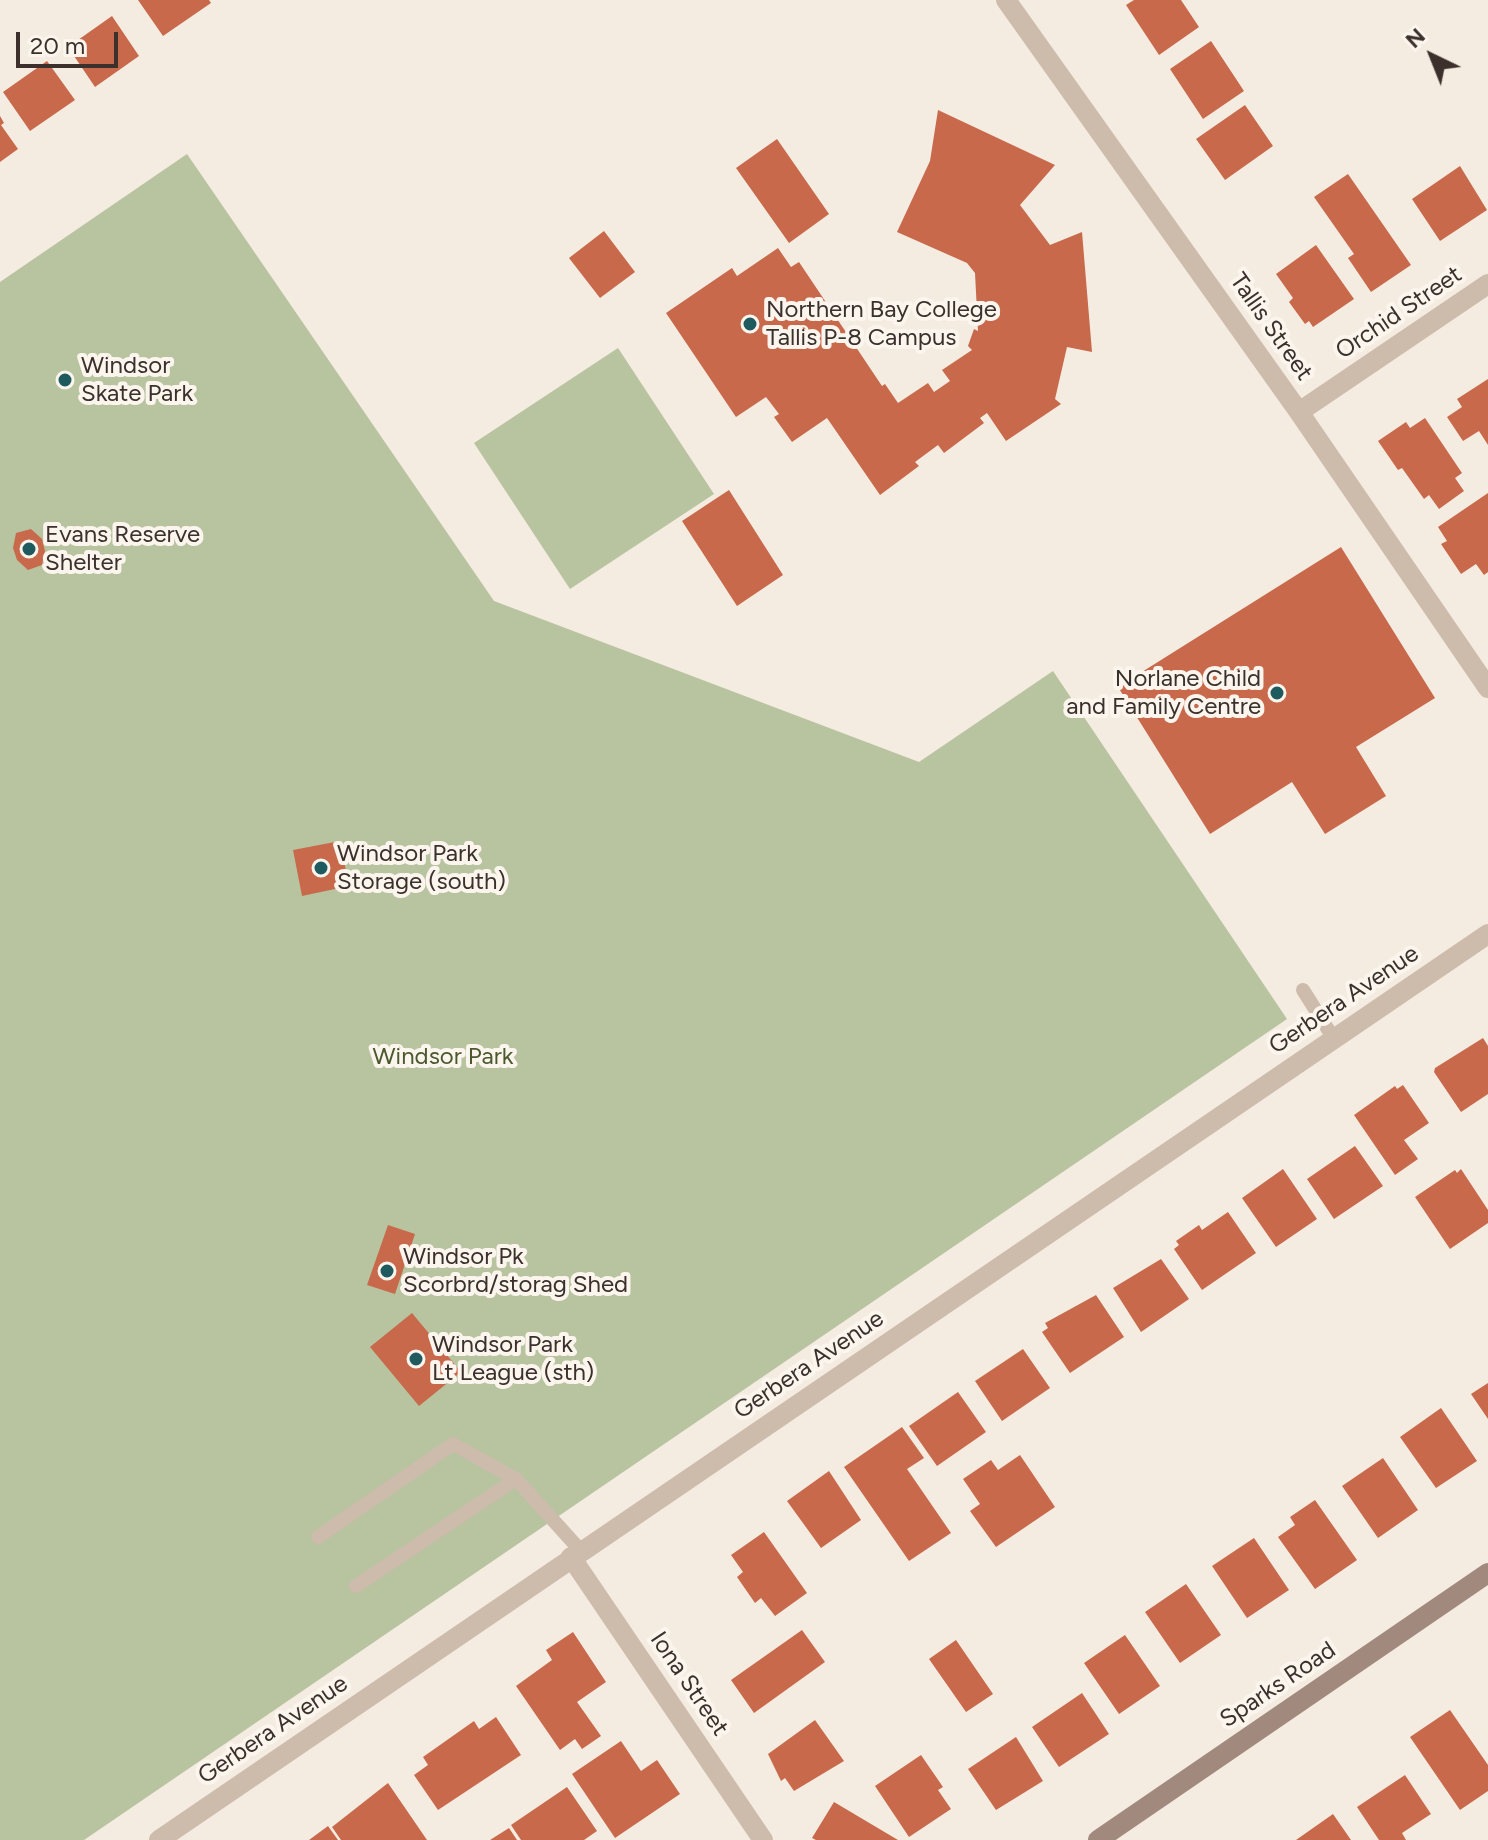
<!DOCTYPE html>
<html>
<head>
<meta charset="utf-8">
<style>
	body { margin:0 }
	#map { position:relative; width:1488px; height:1840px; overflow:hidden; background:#f4ebe1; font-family:Figtree,sans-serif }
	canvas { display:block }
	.north { position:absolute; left:1392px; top:16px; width:80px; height:80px; -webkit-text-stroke:6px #fbf5ee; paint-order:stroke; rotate:317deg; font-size:22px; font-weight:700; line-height:32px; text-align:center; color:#3b302b }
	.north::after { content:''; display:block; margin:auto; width:28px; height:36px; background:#3b302b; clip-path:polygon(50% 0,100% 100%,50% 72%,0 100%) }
	.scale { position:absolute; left:16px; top:32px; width:102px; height:36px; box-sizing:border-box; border:4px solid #3b302b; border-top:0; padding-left:10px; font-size:24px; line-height:28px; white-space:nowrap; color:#3b302b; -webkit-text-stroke:6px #fbf5ee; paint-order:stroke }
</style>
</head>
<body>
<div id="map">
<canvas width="1488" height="1840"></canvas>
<div class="north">N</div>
<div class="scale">20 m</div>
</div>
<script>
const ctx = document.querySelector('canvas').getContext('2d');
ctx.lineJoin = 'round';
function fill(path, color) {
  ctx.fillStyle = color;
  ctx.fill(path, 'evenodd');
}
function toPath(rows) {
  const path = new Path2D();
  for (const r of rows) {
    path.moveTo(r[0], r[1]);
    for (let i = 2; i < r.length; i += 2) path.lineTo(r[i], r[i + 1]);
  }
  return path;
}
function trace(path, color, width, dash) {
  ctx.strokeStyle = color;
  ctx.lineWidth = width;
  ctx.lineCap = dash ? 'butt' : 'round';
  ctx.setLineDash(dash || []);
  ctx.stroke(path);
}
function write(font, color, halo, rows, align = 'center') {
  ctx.font = font + ' Figtree,sans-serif';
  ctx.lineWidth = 8;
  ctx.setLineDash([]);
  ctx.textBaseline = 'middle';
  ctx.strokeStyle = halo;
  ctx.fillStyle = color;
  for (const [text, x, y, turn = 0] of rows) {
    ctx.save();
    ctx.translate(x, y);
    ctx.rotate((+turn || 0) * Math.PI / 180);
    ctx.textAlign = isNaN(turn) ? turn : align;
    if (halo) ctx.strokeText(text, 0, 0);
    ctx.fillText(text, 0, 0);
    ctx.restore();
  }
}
fill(toPath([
	[187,154,494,601,919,762,1053,671,1287,1019,84,1840,0,1840,0,282],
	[618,348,714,494,570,589,474,443]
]), '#b8c4a0');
fill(toPath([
	[138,0,209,0,211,3,163,36],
	[1134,0,1181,0,1199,27,1159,55,1126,5],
	[112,16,139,56,95,87,68,47],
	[1211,41,1244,91,1203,119,1170,69],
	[47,61,75,100,30,131,3,92],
	[1245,105,1273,146,1225,180,1196,139],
	[938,110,1055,165,1020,205,1050,245,1082,232,1092,352,1067,347,1055,399,1061,404,1006,441,987,413,980,418,984,423,944,453,938,445,915,462,919,466,880,495,827,418,792,442,774,417,779,414,766,397,736,417,666,313,732,268,737,276,778,248,791,267,799,262,882,386,885,384,898,403,928,383,934,392,950,381,942,370,972,350,968,346,974,329,978,331,975,273,967,263,897,232,930,161],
	[0,116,4,123,1,125,18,149,0,162],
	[777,139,829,214,789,243,736,168],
	[1460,166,1487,210,1440,241,1412,199],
	[1348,174,1411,265,1371,292,1348,258,1354,254,1314,197],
	[604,231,635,272,600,298,569,258],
	[1316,245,1354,299,1313,327,1309,321,1305,324,1289,302,1293,298,1276,274],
	[1488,379,1488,445,1479,431,1463,441,1447,417,1462,407,1457,399],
	[1425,418,1462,473,1455,478,1464,491,1439,509,1429,495,1424,499,1402,468,1398,470,1378,441,1406,422,1410,428],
	[729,490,783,575,737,606,682,521],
	[1488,493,1488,572,1484,575,1476,564,1461,574,1441,544,1447,541,1438,527],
	[31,529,42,539,45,551,42,565,28,570,17,560,13,548,16,533],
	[1341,547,1435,698,1356,747,1386,796,1325,834,1292,782,1210,834,1118,687],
	[340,841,349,886,302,896,293,850],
	[1483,1038,1488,1046,1488,1094,1461,1112,1434,1072,1435,1068],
	[1403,1085,1429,1123,1404,1140,1418,1159,1395,1175,1354,1115,1395,1086,1397,1089],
	[1355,1146,1383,1186,1334,1219,1307,1179],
	[1283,1169,1317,1219,1276,1247,1242,1198],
	[1461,1169,1488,1210,1488,1223,1450,1249,1415,1197,1455,1170,1457,1173],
	[1228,1212,1256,1253,1202,1290,1174,1249,1179,1245,1176,1241,1199,1225,1202,1230],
	[388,1225,415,1234,395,1294,367,1285],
	[1161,1259,1189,1299,1141,1332,1113,1288],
	[1096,1295,1124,1337,1070,1373,1042,1332,1048,1328,1045,1323],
	[412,1313,461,1372,419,1406,370,1347],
	[1023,1349,1050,1388,1002,1421,975,1381],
	[1488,1383,1488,1419,1471,1394],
	[958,1392,986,1432,937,1466,909,1426],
	[1441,1408,1477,1461,1436,1488,1400,1437],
	[902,1427,924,1458,907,1469,951,1533,909,1561,844,1467],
	[1020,1455,1055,1507,996,1547,970,1511,980,1504,963,1479,991,1460,998,1470],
	[1383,1458,1418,1510,1378,1538,1342,1486],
	[829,1471,861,1520,821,1548,787,1501],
	[1315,1500,1357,1560,1315,1589,1278,1537,1295,1525,1290,1517],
	[764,1532,807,1593,775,1616,761,1598,755,1603,737,1577,743,1572,731,1555],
	[1254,1538,1289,1590,1247,1618,1212,1566],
	[1186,1584,1221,1635,1180,1663,1145,1612],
	[802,1630,825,1662,754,1713,731,1680],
	[573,1632,606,1682,577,1702,601,1736,582,1749,575,1739,560,1750,516,1686,552,1660,546,1650],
	[1125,1635,1160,1686,1119,1714,1084,1663],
	[956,1640,993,1694,966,1712,929,1659],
	[1082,1693,1109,1734,1059,1767,1032,1727],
	[1450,1710,1488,1765,1488,1791,1460,1810,1410,1737],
	[496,1717,521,1755,438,1810,414,1775,428,1765,423,1757,474,1721,479,1729],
	[815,1720,844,1761,794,1791,785,1778,781,1781,768,1754],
	[1016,1737,1043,1781,996,1810,968,1769],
	[621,1741,641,1771,657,1760,680,1794,615,1838,572,1774],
	[921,1755,943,1787,938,1790,951,1809,909,1837,875,1786],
	[1405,1775,1431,1814,1402,1833,1406,1840,1379,1840,1357,1807],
	[388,1783,427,1840,341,1840,332,1827],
	[567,1787,597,1831,584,1840,521,1840,511,1825],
	[834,1802,898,1840,816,1840,812,1838],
	[1333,1814,1351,1840,1296,1840],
	[328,1826,338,1840,309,1840],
	[509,1828,517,1840,490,1840]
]), '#c8694b');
trace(toPath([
	[1303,990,1334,1039],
	[318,1537,453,1444,516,1479],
	[356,1586,516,1479,581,1551]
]), '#cdbbac', 14);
trace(toPath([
	[1006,0,1299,412,1488,688],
	[1299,412,1488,284],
	[571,1557,763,1840],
	[159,1840,1488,934]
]), '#cdbbac', 20);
trace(toPath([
	[1098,1840,1488,1573]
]), '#a18a7d', 20);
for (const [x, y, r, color] of [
	[750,324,8,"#1f5a5e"],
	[65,380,8,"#1f5a5e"],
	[29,549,8,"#1f5a5e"],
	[1277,693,8,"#1f5a5e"],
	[321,868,8,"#1f5a5e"],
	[387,1271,8,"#1f5a5e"],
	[416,1359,8,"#1f5a5e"]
]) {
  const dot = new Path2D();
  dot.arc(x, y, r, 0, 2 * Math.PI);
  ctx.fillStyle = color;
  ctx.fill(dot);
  trace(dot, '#fbf5ee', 3);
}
write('24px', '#3b302b', '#fbf5ee', [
	["Northern Bay College",766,310],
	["Tallis P-8 Campus",766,338],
	["Windsor",81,366],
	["Skate Park",81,394],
	["Evans Reserve",45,535],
	["Shelter",45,563],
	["Norlane Child",1261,679,"right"],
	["and Family Centre",1261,707,"right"],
	["Windsor Park",337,854],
	["Storage (south)",337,882],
	["Windsor Pk",403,1257],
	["Scorbrd/storag Shed",403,1285],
	["Windsor Park",432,1345],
	["Lt League (sth)",432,1373]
], 'left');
write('24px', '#3b302b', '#fbf5ee', [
	["Orchid Street",1399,313,-34],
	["Tallis Street",1271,327,55],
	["Gerbera Avenue",1344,1000,-34],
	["Gerbera Avenue",809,1365,-34],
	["Iona Street",689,1684,56],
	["Sparks Road",1278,1685,-34],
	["Gerbera Avenue",273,1730,-34]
]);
write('24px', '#4a5a2e', '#fbf5ee', [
	["Windsor Park",443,1057]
]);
</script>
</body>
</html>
